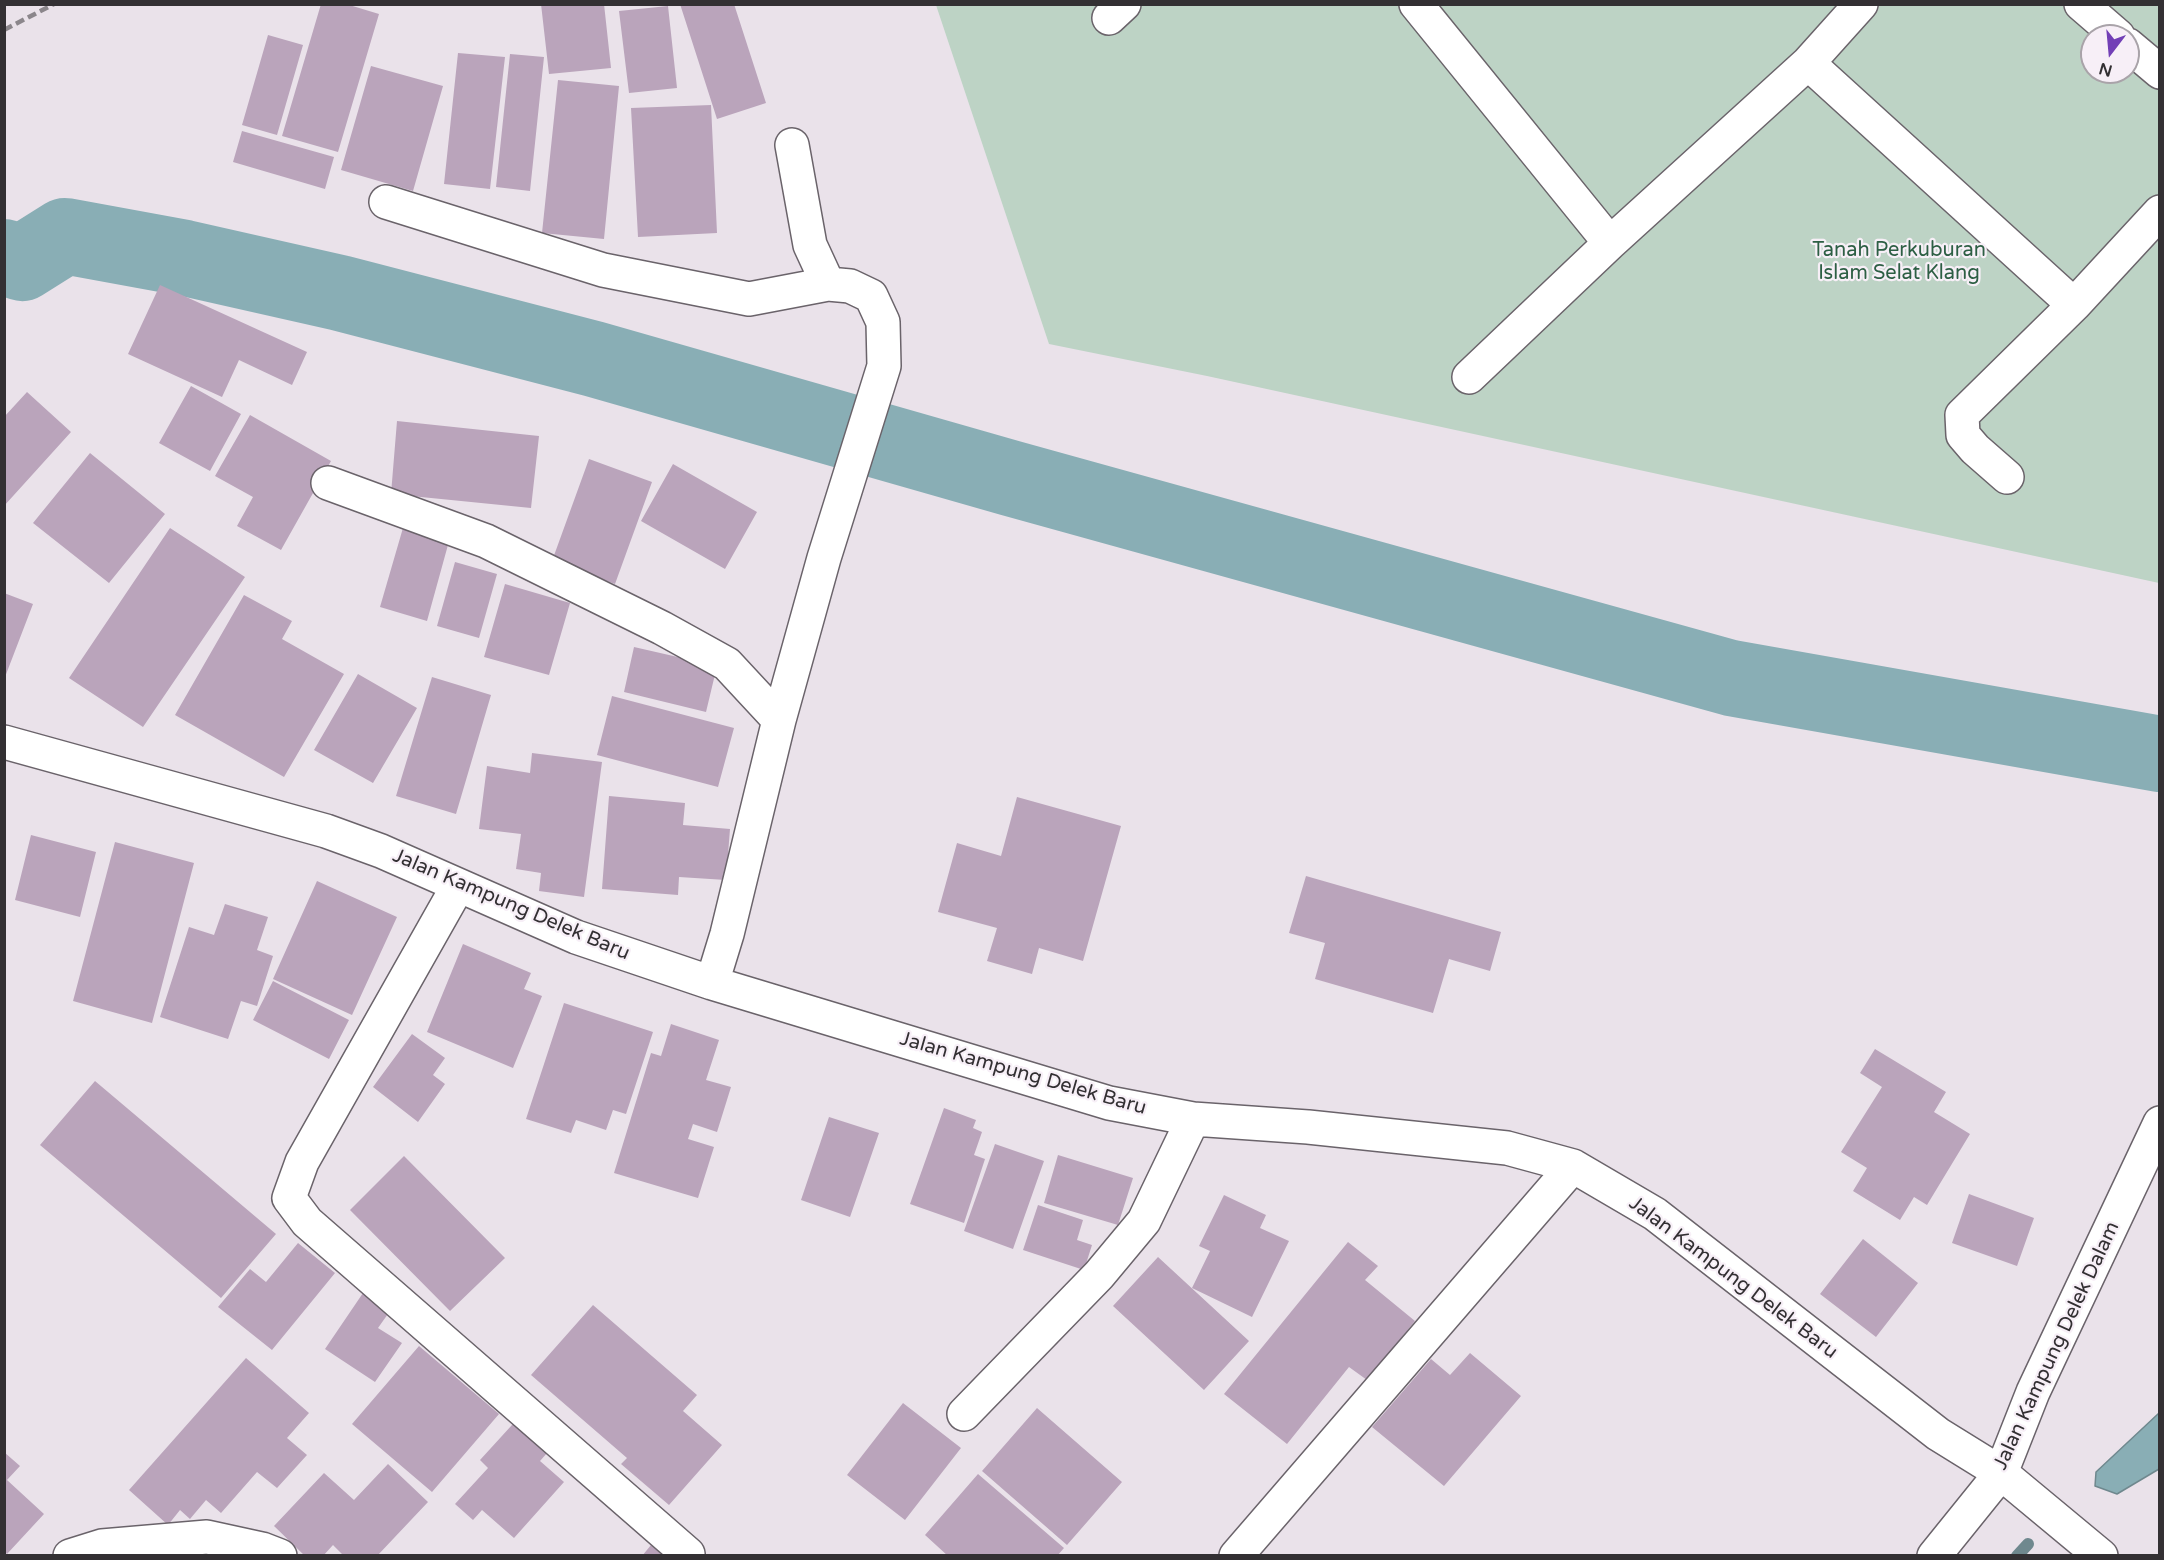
<!DOCTYPE html>
<html>
<head>
<meta charset="utf-8">
<style>
	body { margin:0 }
	#map { position:relative; width:2164px; height:1560px; overflow:hidden; background:#eae2ea; font-family:"Varela Round",sans-serif }
	canvas { display:block }
	.frame { position:absolute; inset:0; border:6px solid #333033; pointer-events:none }
	.north { position:absolute; left:2080px; top:24px; width:60px; height:60px; box-sizing:border-box; background:#f7eff7; border:2px solid #a9a3a9; border-radius:50%; rotate:196deg; font-size:16px; font-weight:700; line-height:24px; text-align:center; color:#333033 }
	.north::after { content:''; display:block; margin:auto; width:21px; height:27px; background:#723fb6; clip-path:polygon(50% 0,100% 100%,50% 72%,0 100%) }
</style>
</head>
<body>
<div id="map">
<canvas width="2164" height="1560"></canvas>
<div class="frame"></div>
<div class="north">N</div>
</div>
<script>
const ctx = document.querySelector('canvas').getContext('2d');
ctx.lineJoin = 'round';
function fill(path, color) {
  ctx.fillStyle = color;
  ctx.fill(path, 'evenodd');
}
function toPath(rows) {
  const path = new Path2D();
  for (const r of rows) {
    path.moveTo(r[0], r[1]);
    for (let i = 2; i < r.length; i += 2) path.lineTo(r[i], r[i + 1]);
  }
  return path;
}
function trace(path, color, width, dash) {
  ctx.strokeStyle = color;
  ctx.lineWidth = width;
  ctx.lineCap = dash ? 'butt' : 'round';
  ctx.setLineDash(dash || []);
  ctx.stroke(path);
}
function write(font, color, halo, rows, align = 'center') {
  ctx.font = font + ' "Varela Round",sans-serif';
  ctx.lineWidth = 4.5;
  ctx.setLineDash([]);
  ctx.textBaseline = 'middle';
  ctx.strokeStyle = halo;
  ctx.fillStyle = color;
  for (const [text, x, y, turn = 0] of rows) {
    ctx.save();
    ctx.translate(x, y);
    ctx.rotate((+turn || 0) * Math.PI / 180);
    ctx.textAlign = isNaN(turn) ? turn : align;
    if (halo) ctx.strokeText(text, 0, 0);
    ctx.fillText(text, 0, 0);
    ctx.restore();
  }
}
fill(toPath([
	[936,5,2159,5,2159,583,1207,376,1049,344],
	[2092,36,2128,36,2128,72,2092,72]
]), '#bdd3c5');
const water = toPath([
	[2159,1413,2159,1469,2117,1494,2095,1486,2096,1472,2159,1413]
]);
fill(water, '#89aeb5');
trace(water, '#6f888e', 1.5);
trace(toPath([
	[2017,1556,2028,1544]
]), '#6f888e', 12);
trace(toPath([
	[4,257,22,263,65,236,185,258,340,293,594,359,1010,478,1731,678,2160,754]
]), '#89aeb5', 76);
fill(toPath([
	[321,4,346,4,379,14,338,152,282,136],
	[541,4,604,4,611,68,549,74],
	[680,4,734,4,766,103,717,119],
	[668,6,677,88,629,93,619,11],
	[268,35,303,45,277,135,242,125],
	[458,53,505,57,490,189,444,184],
	[510,54,544,57,530,191,496,187],
	[371,66,443,86,413,191,341,170],
	[558,80,619,86,604,239,542,233],
	[711,105,717,233,638,237,631,108],
	[242,131,334,157,325,189,233,162],
	[160,285,307,352,292,385,239,360,222,397,128,354],
	[191,386,241,414,210,471,159,443],
	[27,392,71,432,4,506,4,417],
	[250,415,331,461,281,550,237,526,253,497,215,476],
	[397,421,539,436,531,508,391,494],
	[90,453,165,514,109,583,33,523],
	[589,459,652,482,615,584,552,561],
	[673,464,757,512,725,569,641,521],
	[405,521,451,534,427,621,380,607],
	[170,528,245,577,143,727,69,678],
	[455,562,497,574,479,638,437,626],
	[505,584,570,603,549,675,484,657],
	[4,593,33,604,5,677,4,677],
	[244,595,292,621,282,639,344,674,284,777,175,715],
	[634,647,717,666,706,712,624,692],
	[358,674,417,708,373,783,314,750],
	[432,677,491,695,456,814,396,796],
	[612,696,734,728,718,787,597,755],
	[532,753,602,762,584,897,539,891,541,873,516,869,521,834,479,829,487,766,530,773],
	[609,796,685,803,683,825,730,829,726,880,679,877,678,895,602,889],
	[1017,797,1121,826,1083,961,1039,948,1032,974,987,961,997,928,938,912,957,843,1001,856],
	[31,835,96,852,80,917,15,900],
	[115,842,194,863,152,1023,73,1001],
	[1306,876,1501,932,1490,971,1449,959,1433,1013,1315,979,1325,943,1289,933],
	[317,881,397,917,352,1015,273,979],
	[225,904,268,917,257,950,273,956,257,1006,241,1001,228,1039,160,1017,189,927,214,935],
	[463,944,531,973,524,989,542,996,513,1068,427,1032],
	[273,981,349,1020,329,1059,253,1020],
	[564,1003,653,1032,626,1114,613,1110,606,1130,576,1120,571,1133,526,1119],
	[671,1024,719,1040,706,1080,731,1087,717,1132,693,1124,688,1139,714,1147,698,1198,614,1173,651,1053,661,1056],
	[412,1034,445,1058,433,1075,445,1084,418,1122,373,1087],
	[1875,1049,1946,1092,1934,1112,1970,1134,1927,1205,1914,1197,1900,1220,1853,1191,1867,1168,1841,1152,1882,1087,1860,1073],
	[95,1081,276,1234,221,1298,40,1145],
	[944,1108,976,1120,973,1128,982,1132,974,1155,985,1159,964,1223,910,1204],
	[829,1117,879,1133,850,1217,801,1200],
	[995,1144,1044,1161,1013,1249,964,1231],
	[1058,1155,1133,1178,1118,1225,1044,1203],
	[404,1156,505,1258,450,1311,350,1210],
	[1969,1194,2034,1218,2017,1266,1952,1243],
	[1224,1195,1266,1215,1260,1228,1289,1241,1252,1317,1192,1288,1210,1251,1199,1246],
	[1038,1205,1083,1220,1077,1240,1092,1245,1084,1270,1023,1250],
	[1863,1239,1918,1283,1876,1337,1820,1294],
	[1348,1242,1378,1266,1365,1280,1415,1321,1367,1380,1349,1367,1287,1444,1224,1394],
	[298,1243,335,1273,272,1350,218,1307,250,1269,266,1282],
	[1158,1257,1249,1341,1204,1390,1113,1306],
	[363,1293,390,1311,378,1328,402,1343,375,1382,325,1349],
	[593,1305,697,1395,683,1411,722,1445,669,1505,621,1464,627,1458,531,1375],
	[419,1346,499,1414,432,1492,352,1424],
	[1470,1353,1521,1396,1444,1486,1372,1427,1431,1359,1450,1375],
	[246,1358,309,1413,287,1438,307,1455,277,1488,257,1472,221,1513,206,1500,190,1519,180,1510,168,1525,129,1490],
	[903,1403,961,1448,905,1520,847,1475],
	[1037,1408,1122,1482,1067,1545,982,1471],
	[522,1414,555,1444,540,1461,564,1482,514,1538,482,1510,473,1520,455,1504,488,1468,480,1460],
	[4,1452,20,1466,7,1480,44,1514,7,1554,4,1551],
	[388,1464,428,1502,377,1556,344,1556,333,1545,323,1556,305,1556,274,1526,324,1473,354,1500],
	[978,1474,1064,1548,1057,1556,948,1556,925,1535],
	[651,1545,663,1556,642,1556]
]), '#baa4bb');
const minor = toPath([
	[1416,4,1610,243],
	[2081,4,2118,36],
	[1109,18,1124,4],
	[2128,45,2160,72],
	[1808,63,2074,305],
	[792,145,810,245,828,284],
	[386,202,603,270,749,299,828,284,850,286,871,296,883,322,884,366,824,558,779,720,727,934,712,983],
	[1469,377,1610,243,1808,63,1861,4],
	[2007,477,1975,449,1963,435,1962,415,2074,305,2160,212],
	[328,483,486,541,662,628,727,664,779,720],
	[4,742,326,831,381,851,576,937,712,983,1109,1103,1193,1119,1308,1127,1507,1148,1573,1166,1655,1214,1938,1434,2001,1473,2101,1556],
	[458,886,302,1162,289,1198,307,1222,688,1554],
	[964,1414,1099,1275,1144,1221,1193,1119],
	[70,1556,102,1546,207,1537,262,1549,280,1556],
	[1236,1556,1573,1166],
	[1934,1556,2001,1473,2033,1392,2160,1123]
]);
trace(minor, '#6a636a', 36);
trace(minor, '#fff', 33);
trace(toPath([
	[4,30,54,4]
]), '#8b868b', 4.5, [9, 4.5]);
write('20px', '#2d5f44', '#f7eff7', [
	["Tanah Perkuburan",1899,251],
	["Islam Selat Klang",1899,274]
]);
write('20px', '#333033', '#f7eff7', [
	["Jalan Kampung Delek Baru",511,905,23],
	["Jalan Kampung Delek Baru",1023,1074,16],
	["Jalan Kampung Delek Baru",1733,1278,37],
	["Jalan Kampung Delek Dalam",2057,1346,-65]
]);
</script>
</body>
</html>
